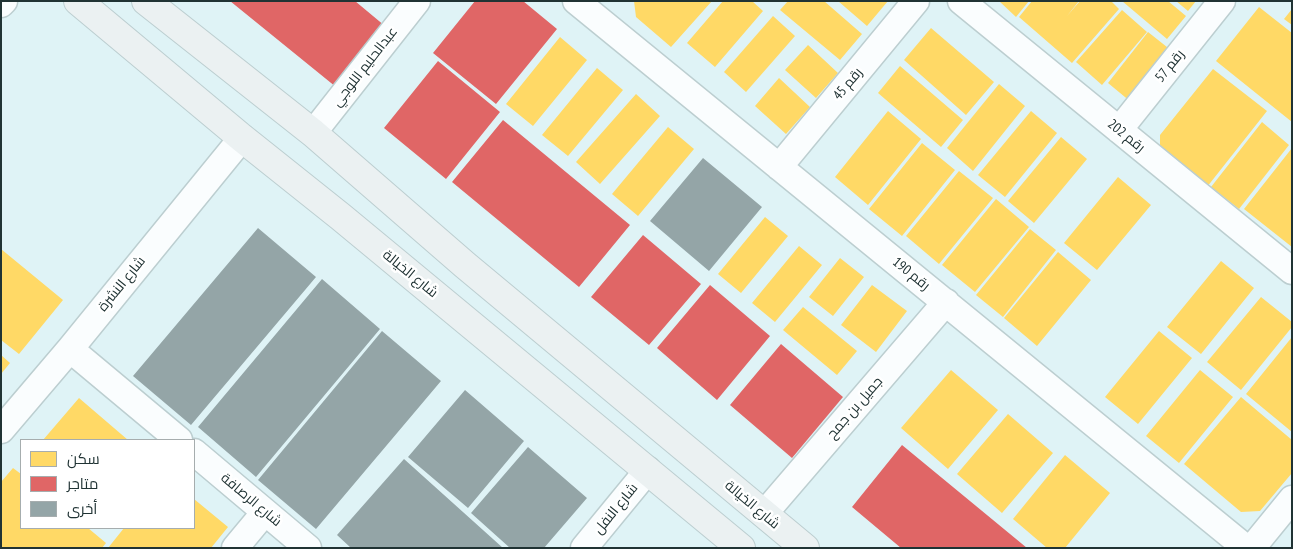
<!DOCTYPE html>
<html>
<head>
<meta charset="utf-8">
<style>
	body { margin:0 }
	#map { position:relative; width:1293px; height:549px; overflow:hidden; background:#dff3f6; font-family:"PT Sans Narrow",Cairo,sans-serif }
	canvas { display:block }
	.frame { position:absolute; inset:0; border:2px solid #203334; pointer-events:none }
	.legend { position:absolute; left:20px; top:439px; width:175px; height:90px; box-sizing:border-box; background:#fff; border:1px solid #a6adae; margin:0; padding:6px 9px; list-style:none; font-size:15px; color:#203334 }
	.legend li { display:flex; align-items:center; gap:10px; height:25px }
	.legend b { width:25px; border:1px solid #a6adae }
</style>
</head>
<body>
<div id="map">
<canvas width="1293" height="549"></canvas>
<div class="frame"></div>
<ul class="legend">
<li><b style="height:14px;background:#ffd966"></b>سكن</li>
<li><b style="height:14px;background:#e06666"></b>متاجر</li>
<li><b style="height:14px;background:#94a5a7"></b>أخرى</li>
</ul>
</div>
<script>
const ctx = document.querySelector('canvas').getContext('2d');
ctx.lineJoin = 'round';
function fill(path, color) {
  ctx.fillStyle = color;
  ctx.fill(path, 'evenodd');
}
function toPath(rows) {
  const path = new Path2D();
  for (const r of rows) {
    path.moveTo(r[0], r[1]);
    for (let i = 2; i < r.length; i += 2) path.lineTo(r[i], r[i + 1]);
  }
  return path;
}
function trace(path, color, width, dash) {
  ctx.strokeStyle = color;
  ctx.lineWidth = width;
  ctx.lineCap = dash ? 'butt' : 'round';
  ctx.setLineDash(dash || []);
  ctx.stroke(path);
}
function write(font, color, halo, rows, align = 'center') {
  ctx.font = font + ' "PT Sans Narrow",Cairo,sans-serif';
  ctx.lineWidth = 5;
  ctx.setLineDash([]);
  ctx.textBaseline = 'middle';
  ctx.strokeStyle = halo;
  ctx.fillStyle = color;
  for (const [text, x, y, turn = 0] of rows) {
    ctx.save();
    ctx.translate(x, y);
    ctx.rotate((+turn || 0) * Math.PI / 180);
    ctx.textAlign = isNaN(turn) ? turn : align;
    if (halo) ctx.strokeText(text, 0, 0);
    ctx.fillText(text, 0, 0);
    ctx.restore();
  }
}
fill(toPath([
	[634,1,712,1,671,47,636,17],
	[723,1,752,1,763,11,715,67,687,43],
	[788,1,824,1,862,34,840,60,780,10],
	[838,1,888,1,867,26],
	[999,1,1029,1,1016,17],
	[1032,1,1079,1,1067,16,1080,1,1111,1,1119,9,1072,63,1019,17],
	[1122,1,1168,1,1186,16,1167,39],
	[1176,1,1196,1,1188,11],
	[1259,7,1292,33,1292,122,1216,61],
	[1292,9,1292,25,1284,19],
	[1122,10,1147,32,1102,85,1076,62],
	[773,16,795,36,746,92,724,72],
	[931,28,994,82,966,115,904,60],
	[1148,32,1172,51,1131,102,1108,83],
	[560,37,587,60,533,126,506,104],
	[808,45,838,73,816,98,785,70],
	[900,66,963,120,941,147,878,93],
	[597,68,623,90,568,156,542,135],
	[1213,69,1267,111,1207,187,1160,149,1160,135],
	[779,78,810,107,786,134,755,106],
	[999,84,1025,106,973,171,947,148],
	[636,94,660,116,600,184,576,162],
	[888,111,921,139,868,205,835,177],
	[1031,111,1057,133,1005,197,978,175],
	[1262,122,1289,145,1239,209,1211,187],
	[668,127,694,149,638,216,612,194],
	[1061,137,1087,159,1034,223,1008,201],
	[922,143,955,170,902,236,869,209],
	[1292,148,1292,247,1244,209],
	[959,171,993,198,939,264,906,236],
	[1118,177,1151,205,1097,270,1064,243],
	[996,199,1029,227,975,292,942,265],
	[765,217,788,236,741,293,718,274],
	[1030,229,1056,250,1003,317,976,295],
	[799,246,822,265,775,322,752,303],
	[1,249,63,300,19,354,1,340],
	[1058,252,1091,280,1037,346,1004,318],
	[840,258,864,277,833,316,809,297],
	[1221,261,1254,288,1201,354,1167,327],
	[872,285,907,311,876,352,841,325],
	[1261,297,1292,322,1292,327,1241,390,1207,362],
	[803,307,857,351,837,375,783,330],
	[1159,331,1192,358,1138,424,1105,397],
	[1292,337,1292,432,1246,394],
	[1,355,10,363,1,374],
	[951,370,998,410,948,469,901,428],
	[1200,370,1233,397,1179,463,1146,436],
	[1241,397,1292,440,1292,473,1260,511,1241,512,1184,464],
	[79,398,128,440,43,440],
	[1008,414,1053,453,1002,513,957,474],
	[1065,455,1110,493,1065,548,1047,548,1013,519],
	[13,468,21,474,21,528,88,528,106,543,102,548,1,548,1,482],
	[194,499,228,527,211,548,108,548,124,528,194,528]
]), '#ffd966');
fill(toPath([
	[230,1,355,1,385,26,336,87],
	[475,1,523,1,557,29,496,104,433,53],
	[438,61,500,112,446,179,384,128],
	[503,120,630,225,579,287,452,182],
	[643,235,701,284,649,345,591,297],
	[710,285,770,336,717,400,657,348],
	[781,344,843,397,792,458,730,405],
	[902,445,1027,548,901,548,852,507]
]), '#e06666');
fill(toPath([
	[703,158,762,207,709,271,650,221],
	[258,228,316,277,191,425,133,376],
	[322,279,380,329,256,477,198,427],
	[382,331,441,381,316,529,258,480],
	[465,390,524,441,468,508,408,457],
	[528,447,587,498,544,548,510,548,471,513],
	[404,459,503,548,351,548,337,535]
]), '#94a5a7');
const street = toPath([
	[576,1,1246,548],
	[961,1,1292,271],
	[1,4,4,1],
	[1119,130,1222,1],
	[313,133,417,1],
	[779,167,916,1],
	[70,349,179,440],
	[1,430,70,349,242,138],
	[194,452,308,548],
	[764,514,946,302],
	[235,548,265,512],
	[584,548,648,470],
	[1252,548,1292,499]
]);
const secondary = toPath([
	[78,1,242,138,341,217,741,548],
	[146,1,313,133,465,265,805,548]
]);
trace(street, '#bcced0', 29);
trace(secondary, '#bcced0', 30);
trace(street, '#fafdfe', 26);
trace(secondary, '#ebf1f2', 28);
write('14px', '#203334', '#fff', [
	["رقم 57",1170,66,-51],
	["عبدالحليم اللوجي",365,67,-52],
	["رقم 45",848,84,-50],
	["رقم 202",1126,136,39],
	["شارع الخيالة",410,274,39],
	["رقم 190",911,274,39],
	["شارع النشرة",122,284,-51],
	["جميل بن جمح",855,408,-49],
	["شارع الرصافة",251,500,40],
	["شارع الخيالة",752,505,40],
	["شارع النفل",616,509,-51]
]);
</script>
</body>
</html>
